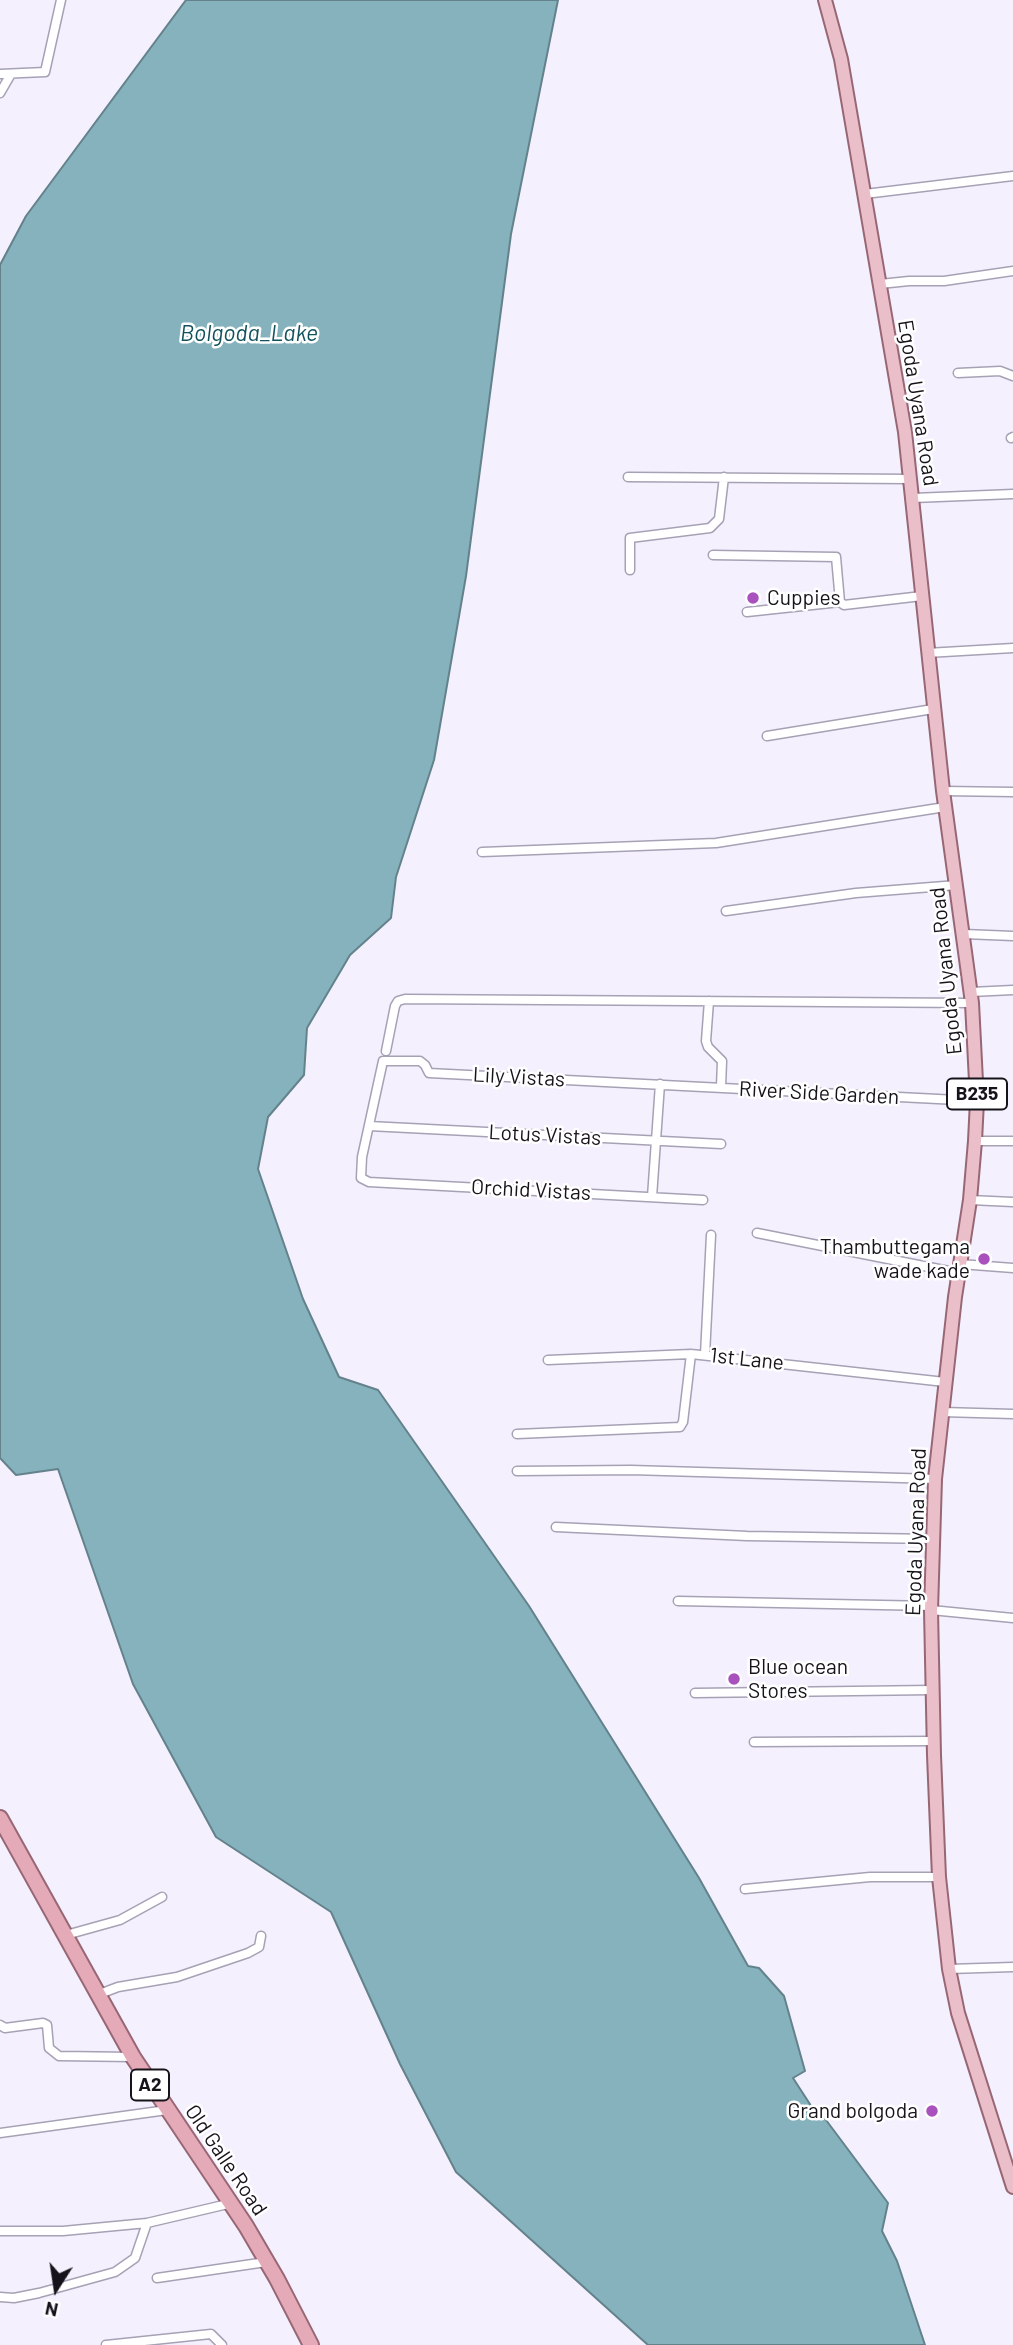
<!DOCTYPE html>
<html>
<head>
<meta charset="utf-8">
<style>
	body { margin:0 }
	#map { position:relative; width:1013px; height:2345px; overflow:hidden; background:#f4f0fd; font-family:Barlow,sans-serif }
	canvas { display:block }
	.north { position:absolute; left:21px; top:2254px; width:70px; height:70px; -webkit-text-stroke:5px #fff; paint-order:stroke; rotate:192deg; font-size:19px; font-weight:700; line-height:28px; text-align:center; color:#16131b }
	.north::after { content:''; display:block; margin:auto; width:24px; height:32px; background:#16131b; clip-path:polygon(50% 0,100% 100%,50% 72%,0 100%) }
</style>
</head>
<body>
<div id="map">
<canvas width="1013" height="2345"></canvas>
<div class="north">N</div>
</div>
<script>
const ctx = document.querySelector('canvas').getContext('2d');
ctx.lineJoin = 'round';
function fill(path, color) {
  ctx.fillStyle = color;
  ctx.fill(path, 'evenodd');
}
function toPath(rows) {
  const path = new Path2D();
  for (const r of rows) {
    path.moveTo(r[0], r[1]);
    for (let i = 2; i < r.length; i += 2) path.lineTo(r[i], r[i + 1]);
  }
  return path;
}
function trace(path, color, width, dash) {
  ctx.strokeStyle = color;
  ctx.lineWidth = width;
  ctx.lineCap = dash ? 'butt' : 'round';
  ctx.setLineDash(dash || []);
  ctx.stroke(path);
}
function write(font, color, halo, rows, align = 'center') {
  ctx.font = font + ' Barlow,sans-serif';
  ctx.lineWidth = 5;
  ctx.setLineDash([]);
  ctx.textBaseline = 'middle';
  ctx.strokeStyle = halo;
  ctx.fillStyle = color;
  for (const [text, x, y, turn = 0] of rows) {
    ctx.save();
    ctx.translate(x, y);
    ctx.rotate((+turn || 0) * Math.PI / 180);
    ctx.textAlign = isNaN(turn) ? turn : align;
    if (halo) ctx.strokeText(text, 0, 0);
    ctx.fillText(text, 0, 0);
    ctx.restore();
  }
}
const water = toPath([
	[186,0,558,0,511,234,466,576,434,760,396,877,391,918,350,955,307,1028,304,1075,268,1117,258,1169,303,1299,339,1377,378,1390,529,1606,699,1878,748,1966,759,1968,784,1996,805,2071,793,2078,817,2115,823,2116,888,2203,882,2231,897,2261,925,2345,648,2345,456,2172,400,2064,331,1912,216,1837,133,1684,58,1469,16,1475,0,1458,0,265,26,216,186,0]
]);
fill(water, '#85b2bc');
trace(water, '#64828c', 2);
const minor = toPath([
	[0,74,45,72,61,0],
	[0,93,11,74],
	[865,194,1013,176],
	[880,284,909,281,944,281,1013,271],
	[958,373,1000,371,1013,376],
	[1011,438,1013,437],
	[628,477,911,479],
	[913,498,1013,494],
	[713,555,836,557,840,602,844,605,922,596],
	[630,570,630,538,710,528,719,519,724,477],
	[747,612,840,602],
	[927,653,1013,648],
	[767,736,933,709],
	[943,791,1013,792],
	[482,852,716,843,945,807],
	[726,911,856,893,957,885],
	[964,934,1013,936],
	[971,992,1013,990],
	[709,1001,706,1041,708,1047,722,1061,721,1087],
	[386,1051,395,1006,398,1001,405,999,972,1003],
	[369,1126,721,1144],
	[975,1141,1013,1141],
	[652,1197,660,1084],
	[703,1200,369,1182,361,1178,362,1157,383,1061,420,1061,425,1065,429,1073,977,1101],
	[970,1200,1013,1202],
	[757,1233,959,1273],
	[960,1264,1013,1268],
	[705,1355,711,1235],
	[548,1360,691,1354,945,1382],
	[942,1412,1013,1414],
	[517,1434,680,1427,683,1422,691,1354],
	[517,1471,631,1470,935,1479],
	[556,1527,747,1536,935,1539],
	[678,1601,932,1606],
	[931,1610,1013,1618],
	[695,1693,933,1690],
	[754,1742,934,1741],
	[745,1889,870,1877,939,1877],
	[66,1935,120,1920,162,1897],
	[949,1969,1013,1967],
	[97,1995,118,1987,177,1977,248,1953,259,1947,261,1936],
	[0,2025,5,2028,43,2023,47,2025,49,2048,59,2056,133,2057],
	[0,2133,167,2110],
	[0,2231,63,2231,147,2223,232,2203],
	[157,2278,266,2262],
	[0,2297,14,2298,39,2293,115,2272,135,2258,147,2223],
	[106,2345,211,2334,222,2345]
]);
const primary = toPath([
	[825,0,841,59,905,432,943,791,972,1003,977,1101,975,1141,970,1200,955,1297,935,1479,931,1610,934,1755,939,1877,949,1969,958,2013,1013,2187]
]);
const trunk = toPath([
	[0,1818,133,2057,246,2226,277,2279,311,2345]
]);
trace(minor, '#a7a1b5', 11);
trace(primary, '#986775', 16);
trace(trunk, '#986775', 18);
trace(minor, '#fff', 8);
trace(primary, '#ebbfca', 12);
trace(trunk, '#e4aab8', 14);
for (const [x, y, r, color] of [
	[753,598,7,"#a951bd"],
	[984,1259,7,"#a951bd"],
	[734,1679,7,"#a951bd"],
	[932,2111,7,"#a951bd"]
]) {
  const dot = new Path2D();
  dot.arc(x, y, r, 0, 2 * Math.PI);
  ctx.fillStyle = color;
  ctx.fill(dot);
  trace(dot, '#fff', 2.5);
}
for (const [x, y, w] of [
	[977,1094,60],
	[150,2085,38]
]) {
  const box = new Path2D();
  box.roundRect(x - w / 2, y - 15.5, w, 31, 5);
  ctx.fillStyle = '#fff';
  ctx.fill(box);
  trace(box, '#16131b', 2);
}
write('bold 19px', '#16131b', null, [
	["B235",977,1094],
	["A2",150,2085]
]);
write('21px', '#16131b', '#fff', [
	["Egoda Uyana Road",918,403,81],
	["Egoda Uyana Road",946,971,-96],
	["Lily Vistas",519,1077,3],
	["River Side Garden",819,1093,3],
	["Lotus Vistas",545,1135,3],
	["Orchid Vistas",531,1190,3],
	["1st Lane",747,1359,6],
	["Egoda Uyana Road",916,1532,-88],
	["Old Galle Road",226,2160,56]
]);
write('21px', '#16131b', '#fff', [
	["Cuppies",767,598],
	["Thambuttegama",970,1247,"right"],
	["wade kade",970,1271,"right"],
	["Blue ocean",748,1667],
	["Stores",748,1691],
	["Grand bolgoda",918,2111,"right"]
], 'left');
write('italic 23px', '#11525d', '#fff', [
	["Bolgoda_Lake",249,333]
]);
</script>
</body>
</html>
